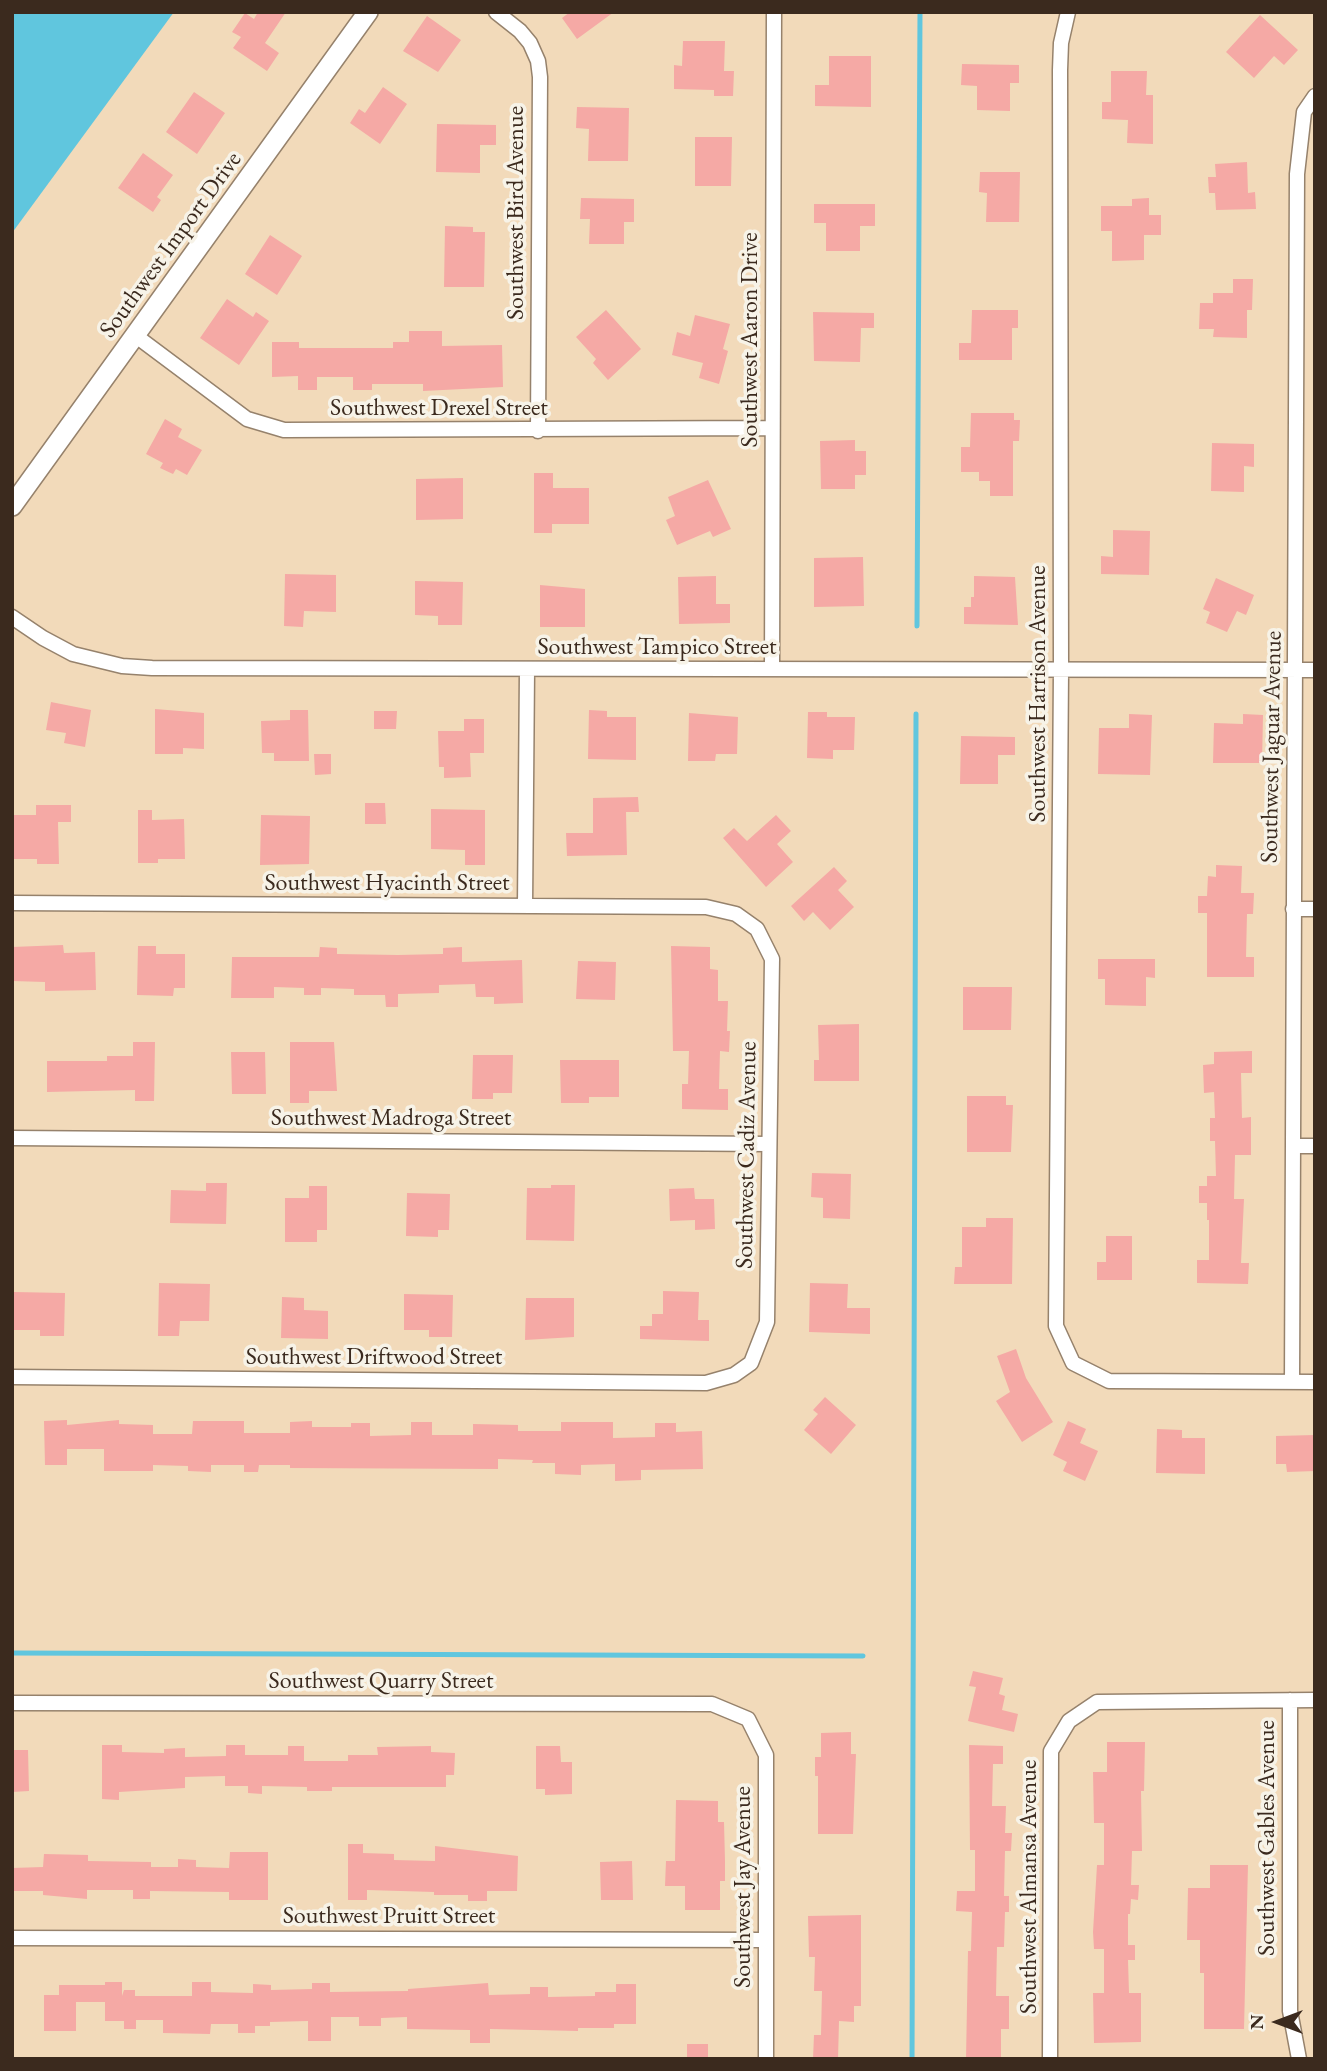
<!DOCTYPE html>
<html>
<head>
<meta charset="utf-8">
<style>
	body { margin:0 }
	#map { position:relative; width:1327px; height:2071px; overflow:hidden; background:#f2daba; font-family:"EB Garamond",serif }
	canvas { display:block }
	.frame { position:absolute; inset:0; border:14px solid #3b2a1e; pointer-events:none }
	.north { position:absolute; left:1243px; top:1987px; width:70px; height:70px; -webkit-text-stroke:5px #f7f3e8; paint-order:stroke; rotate:270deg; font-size:19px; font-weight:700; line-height:28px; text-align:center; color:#3b2a1e }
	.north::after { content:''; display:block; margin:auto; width:24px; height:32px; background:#3b2a1e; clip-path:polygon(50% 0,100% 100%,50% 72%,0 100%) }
</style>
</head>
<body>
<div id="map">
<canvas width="1327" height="2071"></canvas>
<div class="frame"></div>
<div class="north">N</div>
</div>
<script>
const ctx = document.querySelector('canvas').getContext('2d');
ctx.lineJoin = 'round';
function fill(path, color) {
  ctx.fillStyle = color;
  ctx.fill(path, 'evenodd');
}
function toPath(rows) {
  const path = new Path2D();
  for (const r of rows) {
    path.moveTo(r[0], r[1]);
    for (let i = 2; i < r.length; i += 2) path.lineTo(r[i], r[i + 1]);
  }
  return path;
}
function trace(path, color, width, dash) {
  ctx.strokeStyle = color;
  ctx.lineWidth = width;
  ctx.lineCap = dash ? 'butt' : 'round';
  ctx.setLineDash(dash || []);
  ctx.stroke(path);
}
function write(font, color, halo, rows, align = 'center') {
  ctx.font = font + ' "EB Garamond",serif';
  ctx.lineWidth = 7;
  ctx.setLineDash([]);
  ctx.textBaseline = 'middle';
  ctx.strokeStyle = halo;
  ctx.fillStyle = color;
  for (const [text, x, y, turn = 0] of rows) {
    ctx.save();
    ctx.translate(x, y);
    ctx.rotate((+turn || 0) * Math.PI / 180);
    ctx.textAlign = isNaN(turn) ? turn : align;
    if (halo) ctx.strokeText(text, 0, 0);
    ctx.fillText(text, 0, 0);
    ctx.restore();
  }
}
fill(toPath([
	[12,12,174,12,12,233]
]), '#60c6de');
trace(toPath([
	[917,626,920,12],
	[12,1653,863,1656],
	[912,2059,916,714]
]), '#60c6de', 5);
fill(toPath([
	[258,12,286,12,265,43,279,53,267,71,233,48,241,37,232,32,245,13,254,19],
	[570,12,614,12,577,39,562,18],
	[1260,15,1298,50,1284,65,1274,56,1254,78,1226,52],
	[427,16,461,40,438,72,403,51],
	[683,41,725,41,724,71,734,71,733,96,714,96,714,90,674,89,674,65,682,66],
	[829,56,871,56,871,107,815,106,815,85,829,85],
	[962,64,1019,65,1019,83,1010,83,1010,111,977,110,977,86,961,85],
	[1111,71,1147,71,1146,95,1153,95,1153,144,1127,143,1128,120,1102,119,1102,102,1111,102],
	[383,87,407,104,380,144,350,123,359,109,365,113],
	[194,92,225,113,197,154,166,132],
	[577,107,629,108,628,161,588,161,589,129,576,128],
	[437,124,496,125,496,145,480,145,480,173,436,172],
	[695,137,732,137,731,186,695,186],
	[143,153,173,175,157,197,161,200,153,212,118,188],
	[1247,162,1248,193,1255,192,1256,209,1216,210,1215,193,1209,193,1208,177,1216,177,1215,164],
	[980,172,1020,172,1019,222,986,222,987,193,979,192],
	[581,198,634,199,634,222,624,222,624,244,589,244,590,219,580,219],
	[1149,198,1149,215,1161,215,1161,235,1144,235,1144,260,1112,261,1112,231,1101,231,1101,206,1132,206,1132,199],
	[814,204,875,204,875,226,860,226,860,251,826,251,826,223,814,223],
	[445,226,473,227,473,232,485,232,484,287,444,287],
	[270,235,302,256,277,295,245,274],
	[1233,279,1253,279,1252,310,1247,310,1247,338,1213,337,1214,329,1199,329,1200,303,1213,303,1213,293,1233,293],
	[227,299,253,317,256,312,269,321,239,365,200,338],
	[606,310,641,349,608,380,593,363,596,359,576,337],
	[972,310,1018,310,1018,328,1012,328,1012,360,959,360,959,343,971,343],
	[813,312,874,313,874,328,861,328,860,362,814,361],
	[695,315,730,324,723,349,728,351,719,384,699,378,703,363,672,355,677,332,690,336],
	[409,331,442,331,442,346,502,345,503,387,423,391,423,384,372,384,372,390,353,390,353,377,317,377,317,390,298,390,298,376,272,377,272,342,299,342,299,348,393,348,393,342,409,342],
	[971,413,1014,413,1014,420,1020,420,1019,441,1013,441,1013,496,990,496,990,481,979,481,979,472,961,472,961,447,970,447],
	[165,419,182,429,178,437,202,450,187,475,176,469,173,474,160,468,163,463,146,454],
	[855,440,855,451,866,451,866,475,855,475,855,489,821,489,820,441],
	[1212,443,1254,444,1254,467,1244,466,1244,492,1211,491],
	[534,473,553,473,553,488,589,488,589,524,552,524,552,533,534,533],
	[463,478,463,519,416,520,416,479],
	[708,480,731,529,713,537,710,531,677,545,666,520,675,516,668,497],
	[1113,530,1150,531,1149,575,1101,574,1101,556,1113,557],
	[863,557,864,606,814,607,814,558],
	[285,574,336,575,336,612,304,611,303,627,284,626],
	[716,576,716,604,730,604,730,623,679,624,678,577],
	[974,576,1015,577,1018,625,964,624,964,607,971,607,971,597,974,597],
	[1216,578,1254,595,1246,615,1237,611,1227,632,1206,623,1210,612,1203,609],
	[415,581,463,582,462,625,438,625,438,616,415,615],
	[540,585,585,589,585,627,540,627],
	[51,702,91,710,85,747,64,743,66,733,46,730],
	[155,709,204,713,204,749,183,748,183,754,155,754],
	[290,710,308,710,309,761,274,761,274,753,262,753,261,721,290,720],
	[589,710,607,711,607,717,636,717,636,760,588,759],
	[374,711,397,711,396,729,374,729],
	[808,712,827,712,827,717,855,717,854,750,833,750,833,759,807,758],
	[689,713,738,717,737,754,716,754,715,761,688,761],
	[1129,714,1152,715,1150,775,1098,774,1099,728,1129,728],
	[1243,714,1263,715,1262,763,1213,763,1214,723,1243,724],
	[464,719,484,719,484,753,470,753,471,777,444,778,444,767,439,767,438,731,464,731],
	[961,736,1015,737,1015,755,998,755,998,784,960,784],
	[314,754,331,754,331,774,315,775],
	[638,797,639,812,626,812,627,855,567,856,566,833,593,833,593,798],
	[365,803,385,803,386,824,365,824],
	[36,805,71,805,71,822,58,822,59,864,37,864,37,859,12,859,12,815,36,815],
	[431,809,485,810,485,865,465,865,465,850,431,849],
	[138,810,152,810,152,820,184,819,185,859,158,859,158,863,138,863],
	[261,815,310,816,309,864,260,865],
	[776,815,791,831,777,844,793,862,766,887,723,838,734,828,747,841],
	[1216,865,1242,866,1241,893,1254,893,1253,914,1247,914,1246,957,1254,957,1254,977,1207,977,1207,913,1198,913,1198,896,1207,896,1208,876,1216,877],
	[834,867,847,881,838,890,854,907,830,930,813,912,804,921,791,906],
	[63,945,64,953,95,952,96,990,45,991,45,982,12,981,12,947],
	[138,946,156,946,156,954,185,954,185,988,174,988,173,996,137,995],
	[671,946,710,947,710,969,718,970,718,1001,728,1001,727,1031,730,1031,729,1052,720,1051,719,1089,728,1089,728,1110,682,1109,682,1084,688,1084,689,1051,673,1051],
	[320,947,337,948,337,954,398,955,443,954,443,948,462,947,462,962,522,960,523,1003,494,1004,494,997,476,997,475,984,439,985,439,993,398,994,398,1007,386,1007,385,995,354,995,354,989,321,988,321,995,304,995,304,988,274,987,274,998,231,998,232,957,319,957],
	[1098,959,1155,959,1155,978,1146,977,1146,1006,1105,1005,1105,979,1098,979],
	[578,961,616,962,615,1000,576,999],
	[963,987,1012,987,1011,1030,963,1030],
	[859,1024,859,1081,814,1081,814,1060,819,1060,818,1025],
	[133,1042,155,1042,154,1101,135,1101,135,1090,47,1092,47,1061,107,1061,107,1056,133,1056],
	[290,1042,334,1042,337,1091,309,1091,309,1103,290,1103],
	[1252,1051,1252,1073,1241,1073,1242,1118,1251,1117,1251,1155,1235,1155,1234,1199,1244,1199,1241,1263,1249,1263,1248,1284,1197,1283,1197,1260,1209,1260,1209,1220,1207,1220,1207,1203,1199,1203,1199,1186,1207,1186,1207,1176,1216,1176,1215,1141,1210,1141,1210,1118,1215,1118,1214,1092,1204,1093,1203,1065,1214,1064,1214,1052],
	[231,1052,265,1052,266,1094,232,1094],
	[473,1055,513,1055,512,1093,493,1093,493,1099,472,1099],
	[560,1060,619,1060,619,1097,589,1097,589,1103,561,1103],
	[967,1096,1006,1096,1006,1105,1013,1105,1011,1152,967,1152],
	[812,1173,851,1174,850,1219,823,1218,823,1198,811,1197],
	[206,1183,227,1183,226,1224,170,1223,171,1190,206,1191],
	[551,1185,575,1185,574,1241,526,1240,527,1188,551,1188],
	[309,1186,327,1186,327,1230,317,1230,317,1242,285,1242,285,1198,309,1198],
	[694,1188,695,1199,714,1199,715,1229,695,1230,695,1220,670,1221,669,1189],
	[407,1193,450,1194,449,1230,438,1230,438,1237,406,1236],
	[986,1218,1013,1218,1012,1284,954,1284,955,1267,962,1267,962,1227,986,1227],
	[1106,1236,1132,1236,1132,1280,1097,1280,1097,1262,1106,1262],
	[159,1283,210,1284,209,1321,180,1321,179,1336,158,1336],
	[810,1283,848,1284,847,1308,870,1308,870,1334,809,1332],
	[663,1291,699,1292,698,1320,709,1320,709,1341,640,1339,640,1326,652,1326,652,1314,663,1314],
	[14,1292,65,1293,64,1336,40,1336,40,1330,14,1330],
	[404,1294,453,1295,452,1337,429,1337,429,1330,404,1330],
	[282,1297,304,1298,304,1310,328,1311,328,1339,281,1338],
	[526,1298,574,1298,574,1337,525,1340],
	[1016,1349,1026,1378,1053,1422,1022,1442,996,1401,1010,1392,997,1356],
	[825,1397,856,1425,831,1454,804,1430,818,1414,813,1410],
	[67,1420,67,1425,119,1420,119,1424,153,1425,153,1434,192,1434,193,1421,244,1421,244,1433,290,1433,290,1422,312,1421,312,1427,351,1427,351,1423,370,1423,370,1436,411,1435,411,1422,432,1422,432,1435,473,1435,473,1424,518,1425,518,1431,561,1431,561,1422,613,1422,613,1438,655,1437,655,1423,676,1423,676,1432,702,1431,703,1469,641,1470,641,1480,615,1481,615,1464,581,1465,581,1475,555,1474,555,1463,532,1463,533,1460,498,1459,498,1469,290,1468,290,1465,259,1465,258,1472,244,1472,244,1465,211,1465,211,1472,188,1471,188,1466,153,1465,153,1471,104,1471,104,1449,67,1449,67,1465,45,1465,44,1421],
	[1068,1421,1086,1429,1080,1443,1098,1451,1085,1481,1063,1471,1067,1462,1053,1455],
	[1157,1429,1182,1430,1182,1438,1205,1438,1205,1474,1156,1473],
	[1315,1435,1315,1471,1287,1472,1286,1464,1276,1464,1276,1436],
	[973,1671,1003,1678,999,1694,1005,1696,1002,1710,1018,1714,1014,1732,968,1721,976,1687,969,1686],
	[851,1732,851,1754,856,1754,853,1834,818,1834,818,1776,815,1776,815,1757,821,1757,821,1733],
	[1107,1742,1145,1742,1144,1791,1141,1791,1142,1851,1132,1851,1131,1885,1139,1885,1138,1900,1131,1899,1130,1914,1128,1914,1128,1945,1135,1945,1135,1960,1128,1960,1129,1993,1141,1993,1141,2042,1094,2043,1093,1993,1104,1993,1104,1949,1094,1949,1093,1932,1097,1865,1104,1865,1104,1823,1094,1823,1093,1772,1107,1772],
	[102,1745,122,1745,122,1752,164,1753,164,1749,185,1748,185,1757,226,1756,226,1745,245,1745,245,1755,288,1755,288,1746,304,1746,304,1761,348,1761,348,1755,378,1755,377,1747,431,1746,431,1752,455,1753,454,1775,446,1775,446,1787,332,1787,332,1791,307,1791,307,1787,262,1786,262,1794,248,1793,248,1786,225,1786,225,1776,185,1777,185,1788,119,1792,119,1800,102,1799],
	[969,1745,1003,1746,1003,1764,993,1764,992,1806,1006,1806,1005,1833,1012,1833,1011,1851,1005,1851,1004,1896,1009,1896,1009,1912,1005,1912,1004,1947,997,1947,996,1996,1009,1996,1009,2029,1001,2029,1001,2059,966,2059,968,1951,971,1951,972,1912,956,1911,957,1891,975,1891,975,1850,970,1850],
	[536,1746,560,1746,561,1762,572,1762,572,1794,545,1795,545,1789,536,1789],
	[12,1750,28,1750,29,1791,12,1792],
	[676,1800,718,1801,718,1822,724,1822,725,1861,725,1881,720,1881,720,1910,685,1910,685,1886,665,1886,666,1861,675,1861],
	[348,1844,363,1844,363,1853,394,1854,394,1860,435,1861,435,1846,518,1856,517,1891,487,1891,487,1901,468,1901,468,1895,434,1895,434,1892,367,1890,367,1900,348,1900],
	[230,1852,268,1852,268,1900,229,1900,229,1892,150,1891,150,1899,133,1899,133,1890,87,1890,87,1899,43,1895,43,1891,12,1891,12,1868,43,1867,44,1854,88,1855,88,1861,151,1862,151,1867,178,1867,178,1859,196,1860,196,1867,229,1868],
	[632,1861,633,1900,601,1900,600,1862],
	[1210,1865,1248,1865,1244,2029,1204,2029,1204,1973,1200,1973,1200,1940,1187,1940,1188,1888,1210,1888],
	[861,1915,861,2006,854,2006,854,2022,839,2021,838,2059,813,2059,814,2035,821,2035,822,1991,814,1991,815,1957,809,1957,808,1916],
	[105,1982,122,1982,122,1996,124,1990,135,1990,135,1996,192,1996,192,1982,211,1982,211,1992,253,1993,253,1984,271,1985,271,1990,312,1989,312,1983,330,1983,330,1992,408,1991,408,1989,488,1983,489,1995,530,1994,530,1987,548,1987,548,1997,595,1996,595,1992,616,1992,616,1984,636,1984,636,2024,614,2024,614,2028,578,2028,578,2031,490,2029,490,2043,470,2043,470,2030,407,2029,407,2017,381,2018,381,2026,359,2026,359,2017,331,2017,331,2041,308,2041,308,2021,270,2022,270,2026,255,2026,255,2033,238,2033,238,2024,211,2024,210,2034,163,2033,163,2020,136,2020,136,2029,124,2029,124,2021,105,2021,105,2002,76,2002,76,2031,44,2031,44,1995,59,1995,59,1985,105,1985],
	[687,2044,708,2044,708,2059,687,2059]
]), '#f5a9a5');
const street = toPath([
	[496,12,520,31,530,43,538,61,540,77,538,431],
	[1068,12,1061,43,1060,70,1061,670,1056,1326,1073,1363,1109,1381,1315,1382],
	[136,336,247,419,284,430,772,428],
	[12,617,43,638,73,654,122,666,152,668,1315,670],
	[772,669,774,12],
	[12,903,706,907,736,914,757,929,772,959,767,1322,751,1363,734,1375,706,1383,12,1377],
	[525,906,527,670],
	[1293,909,1315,909],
	[12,1138,769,1144],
	[1294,1146,1315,1146],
	[1292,1382,1297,174,1304,112,1315,96],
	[1290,1700,1290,2011,1299,2059],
	[12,1703,712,1704,748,1719,766,1755,766,2059],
	[12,1938,765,1940],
	[1050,2059,1051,1751,1069,1721,1097,1702,1315,1700]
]);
const secondary = toPath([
	[12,506,368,12]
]);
trace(street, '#96826c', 17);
trace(secondary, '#96826c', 22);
trace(street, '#fff', 14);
trace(secondary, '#fff', 19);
write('24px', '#3b2a1e', '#f7f3e8', [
	["Southwest Bird Avenue",516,213,-90],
	["Southwest Import Drive",171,245,-54],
	["Southwest Aaron Drive",750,340,-90],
	["Southwest Drexel Street",439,408],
	["Southwest Tampico Street",657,647],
	["Southwest Harrison Avenue",1038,694,-90],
	["Southwest Jaguar Avenue",1272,747,-89],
	["Southwest Hyacinth Street",387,883],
	["Southwest Madroga Street",391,1118],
	["Southwest Cadiz Avenue",747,1155,-89],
	["Southwest Driftwood Street",374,1357],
	["Southwest Quarry Street",381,1681],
	["Southwest Gables Avenue",1267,1838,-90],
	["Southwest Jay Avenue",743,1887,-90],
	["Southwest Almansa Avenue",1029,1887,-90],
	["Southwest Pruitt Street",389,1916]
]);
</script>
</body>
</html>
